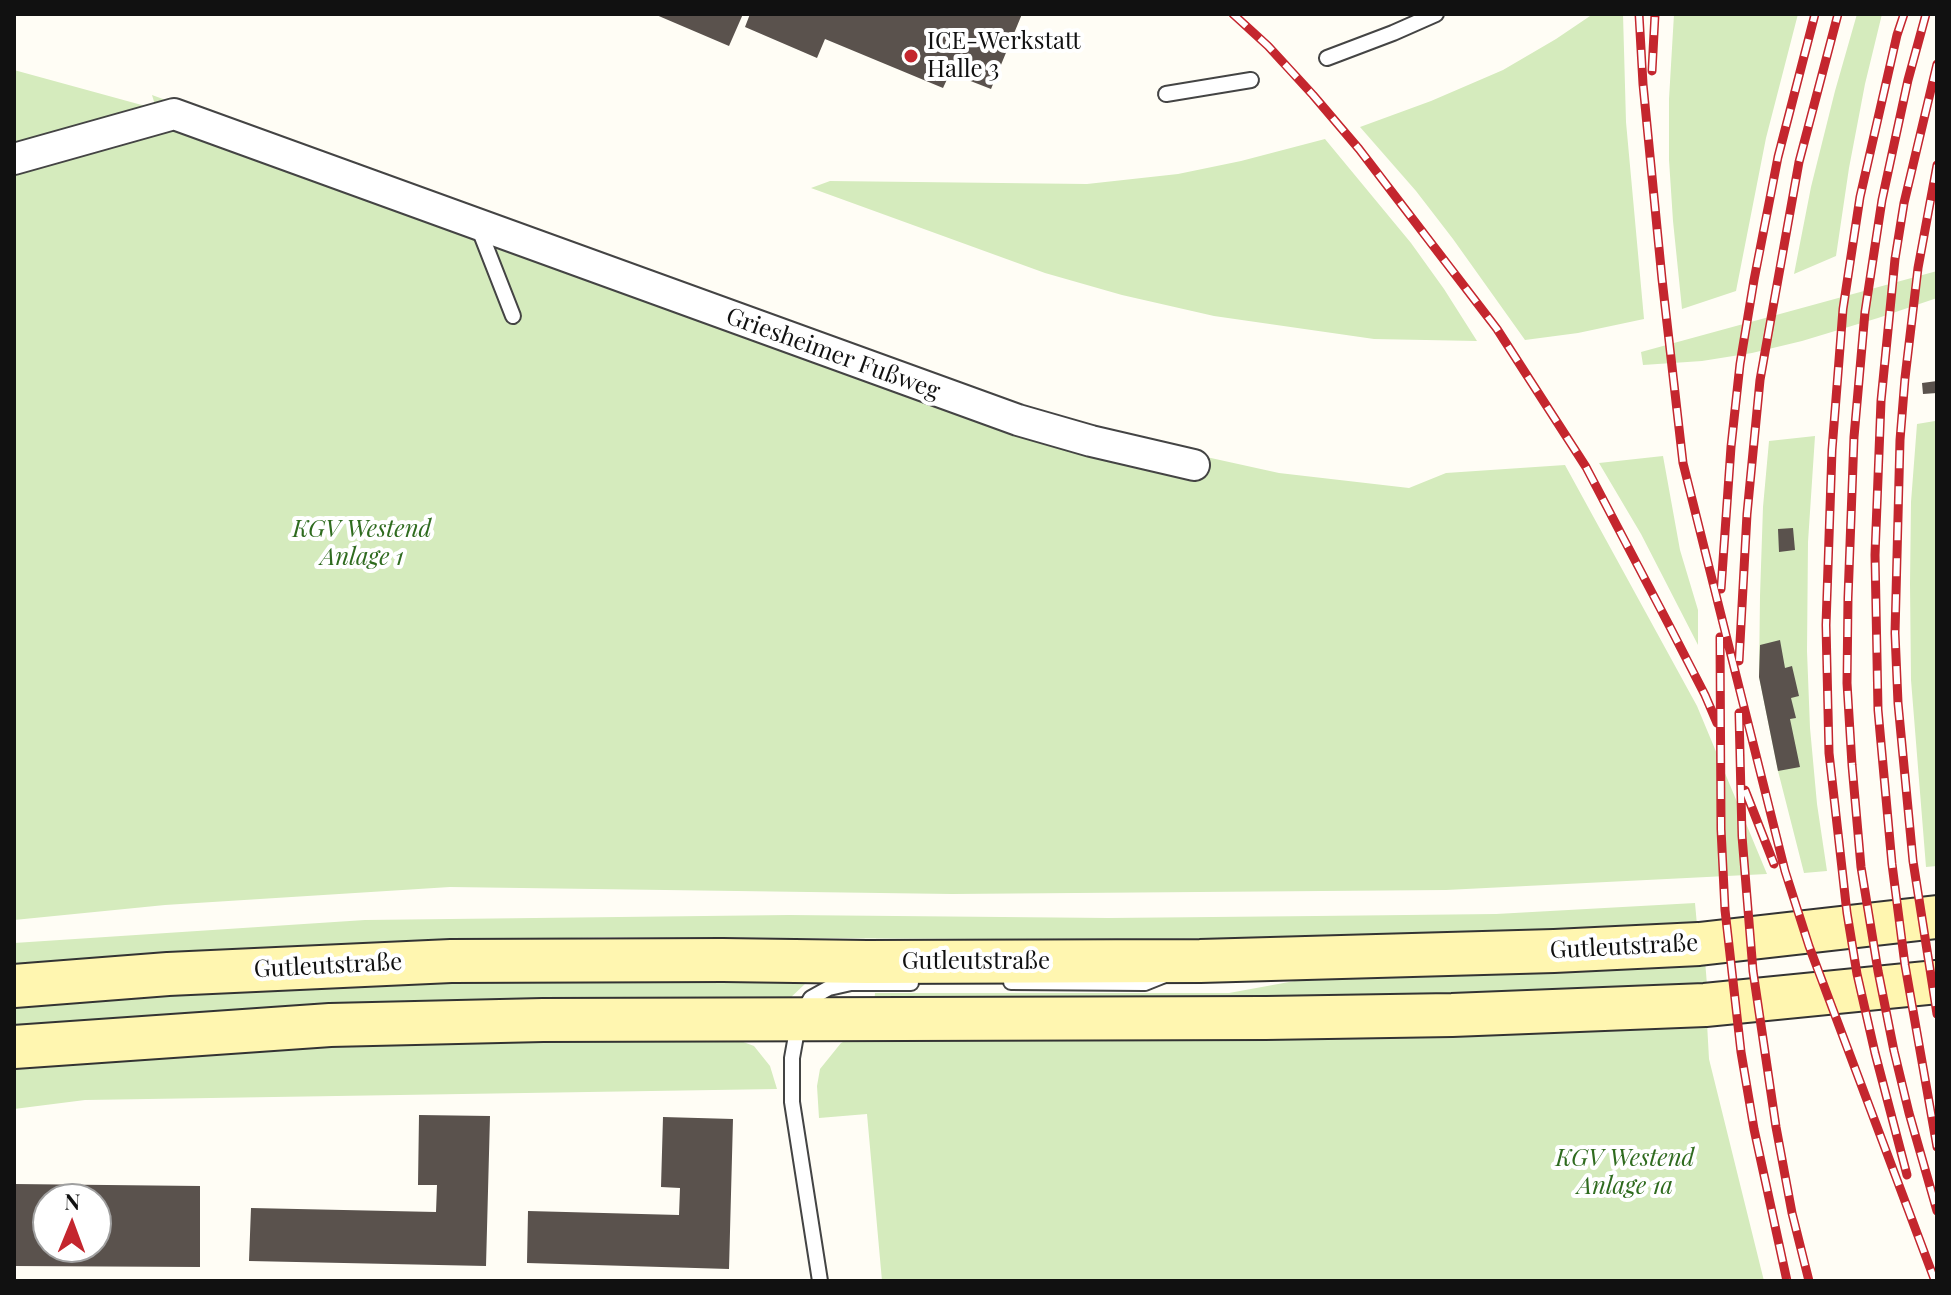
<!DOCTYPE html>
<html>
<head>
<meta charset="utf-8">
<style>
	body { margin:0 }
	#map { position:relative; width:1951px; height:1295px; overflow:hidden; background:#fffdf5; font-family:"Playfair Display",serif }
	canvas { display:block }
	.frame { position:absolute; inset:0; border:16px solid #111; pointer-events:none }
	.north { position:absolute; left:32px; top:1183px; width:80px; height:80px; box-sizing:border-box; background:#fff; border:2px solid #a0a0a0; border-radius:50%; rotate:1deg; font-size:22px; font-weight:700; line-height:32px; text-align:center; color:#111 }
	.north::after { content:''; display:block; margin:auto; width:28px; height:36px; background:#c4262e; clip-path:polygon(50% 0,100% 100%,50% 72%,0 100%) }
</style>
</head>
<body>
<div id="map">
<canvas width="1951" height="1295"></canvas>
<div class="frame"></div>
<div class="north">N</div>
</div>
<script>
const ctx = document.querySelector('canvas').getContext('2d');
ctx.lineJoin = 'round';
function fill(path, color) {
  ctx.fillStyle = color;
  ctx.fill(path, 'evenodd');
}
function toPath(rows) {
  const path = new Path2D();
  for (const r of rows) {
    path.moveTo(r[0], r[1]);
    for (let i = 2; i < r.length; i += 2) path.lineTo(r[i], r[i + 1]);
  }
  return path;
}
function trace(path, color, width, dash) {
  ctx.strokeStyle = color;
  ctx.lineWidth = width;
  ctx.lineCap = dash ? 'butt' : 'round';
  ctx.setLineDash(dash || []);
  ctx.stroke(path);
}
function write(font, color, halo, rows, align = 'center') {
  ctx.font = font + ' "Playfair Display",serif';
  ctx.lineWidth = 8;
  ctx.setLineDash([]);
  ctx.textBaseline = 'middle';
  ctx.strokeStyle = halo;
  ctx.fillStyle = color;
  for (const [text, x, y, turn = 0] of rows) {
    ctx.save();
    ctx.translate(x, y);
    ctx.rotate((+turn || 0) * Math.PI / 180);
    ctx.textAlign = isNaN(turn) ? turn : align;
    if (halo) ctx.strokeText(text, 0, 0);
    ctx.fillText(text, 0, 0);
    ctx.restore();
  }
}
fill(toPath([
	[1593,14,1623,14,1626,122,1644,319,1578,333,1525,340,1453,239,1416,191,1360,127,1431,101,1503,70,1556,39],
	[1674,14,1798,14,1766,138,1736,291,1682,309,1673,221,1669,160,1669,99],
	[1857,14,1882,14,1865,84,1849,168,1836,256,1794,274,1811,187,1835,91],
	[14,70,149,107,14,146],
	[152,95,925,378,1170,449,1279,473,1409,488,1446,473,1565,465,1697,706,1767,874,1446,890,952,894,450,887,165,905,14,920,14,166,163,131],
	[1325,139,1411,243,1444,289,1477,341,1374,339,1214,316,1122,295,1045,273,811,188,830,181,1087,184,1178,174,1241,161],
	[1937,271,1937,298,1878,318,1802,341,1752,353,1702,361,1643,365,1641,352],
	[1935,421,1937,425,1937,866,1926,867,1911,680,1910,584,1911,502,1917,424],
	[1815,436,1808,542,1807,651,1810,728,1817,804,1827,871,1804,873,1778,771,1759,677,1760,596,1763,507,1769,441],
	[1663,456,1680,550,1698,610,1698,645,1641,534,1599,463],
	[1695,903,1697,925,1377,938,992,939,603,937,287,946,14,965,14,943,365,920,789,915,1109,918,1316,916,1496,914],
	[1705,960,1707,985,1479,995,874,1004,875,993,1229,993,1300,980,1368,972],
	[803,978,806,983,787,1001,14,1028,14,1006,150,996,336,985,587,979],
	[1707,1023,1709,1059,1764,1281,882,1281,867,1114,819,1118,817,1086,820,1069,841,1043,851,1038],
	[738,1040,754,1046,770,1066,777,1089,85,1100,14,1109,14,1063,356,1041]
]), '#d5ebbd');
fill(toPath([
	[654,14,743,14,729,46],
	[750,14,1022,14,991,89,950,73,943,88,825,39,817,58,745,27],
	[1937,381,1937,393,1923,394,1922,383],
	[1793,528,1795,550,1779,552,1778,529],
	[1780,640,1785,668,1792,666,1799,696,1791,698,1796,718,1790,719,1800,767,1778,771,1759,677,1760,645],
	[419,1115,490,1116,486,1266,249,1261,251,1208,436,1212,437,1185,418,1185],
	[663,1117,733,1119,729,1269,527,1263,528,1211,679,1215,680,1188,661,1187],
	[14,1184,200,1186,200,1267,14,1266],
	[48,1199,96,1199,96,1247,48,1247]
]), '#5a524d');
const service = toPath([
	[1327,58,1393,33,1436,14],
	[1166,94,1251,80],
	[477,224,513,316],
	[1011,982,1145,983,1165,975],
	[820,1281,792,1102,792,1058,799,1019,811,998,829,988,851,983,911,983]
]);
const minor = toPath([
	[14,159,174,114,1018,420,1091,441,1194,465]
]);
const secondary = toPath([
	[14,986,168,974,451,961,723,960,867,962,1200,961,1554,951,1699,944,1937,917],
	[14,1047,330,1025,543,1020,1266,1018,1452,1015,1705,1005,1937,982]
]);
trace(service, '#444', 18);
trace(minor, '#444', 34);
trace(secondary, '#333', 46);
trace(service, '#fff', 14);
trace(minor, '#fff', 30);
trace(secondary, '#fff6b0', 42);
const rail = toPath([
	[1233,14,1268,46,1313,95,1359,149,1497,329,1586,467,1670,627,1705,695,1717,723],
	[1639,14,1643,84,1662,279,1683,463,1785,871,1809,946,1935,1281],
	[1904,14,1897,35,1860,197,1843,309,1832,450,1826,625,1829,753,1847,913,1857,974,1875,1053,1907,1175],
	[1926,14,1908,80,1882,200,1865,312,1854,437,1848,598,1847,683,1852,765,1861,867,1878,971,1894,1051,1909,1113,1937,1211],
	[1937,64,1904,203,1895,259,1881,401,1875,555,1878,710,1892,864,1905,965,1937,1147],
	[1652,71,1655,14],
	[1937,165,1918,268,1905,378,1900,440,1895,633,1898,703,1913,861,1937,1014],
	[1721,589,1731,447,1740,364,1754,280,1778,157,1815,14],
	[1720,637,1721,829,1725,910,1741,1052,1754,1129,1787,1281],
	[1739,661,1747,514,1760,380,1799,162,1838,14],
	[1739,713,1742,836,1753,971,1776,1127,1792,1213,1809,1281],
	[1745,790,1774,864]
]);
trace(rail, '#c4262e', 9);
trace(rail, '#fff', 6, [18]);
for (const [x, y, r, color] of [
	[911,56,8,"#c4262e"]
]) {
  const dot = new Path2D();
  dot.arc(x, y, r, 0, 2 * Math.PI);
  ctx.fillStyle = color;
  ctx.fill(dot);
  trace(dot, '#fff', 3);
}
write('24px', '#111', '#fff', [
	["ICE-Werkstatt",927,42],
	["Halle 3",927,70]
], 'left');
write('24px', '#111', '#fff', [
	["Griesheimer Fußweg",833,354,20],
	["Gutleutstraße",1624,947,-3],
	["Gutleutstraße",976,962],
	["Gutleutstraße",328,966,-3]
]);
write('italic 24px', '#2f6b1f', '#fff', [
	["KGV Westend",362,530],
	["Anlage 1",362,558],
	["KGV Westend",1625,1159],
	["Anlage 1a",1625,1187]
]);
</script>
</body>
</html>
